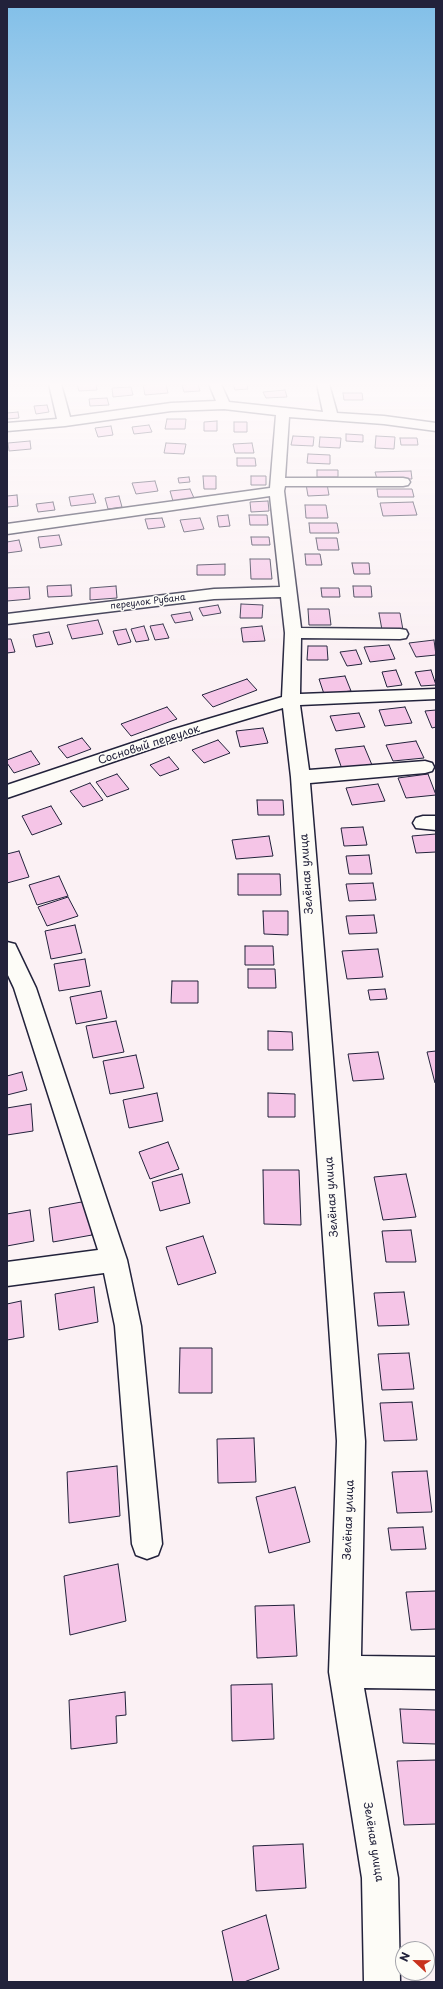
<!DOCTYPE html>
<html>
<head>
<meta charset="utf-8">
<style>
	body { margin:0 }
	#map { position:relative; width:443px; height:1989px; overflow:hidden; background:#fbf1f4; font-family:"Playpen Sans",sans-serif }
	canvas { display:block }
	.frame { position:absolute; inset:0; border:8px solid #22223b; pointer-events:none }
	.north { position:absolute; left:395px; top:1941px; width:40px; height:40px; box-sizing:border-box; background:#fdfcf7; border:1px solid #a5a5ac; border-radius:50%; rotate:292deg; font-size:11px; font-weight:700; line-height:16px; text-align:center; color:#22223b }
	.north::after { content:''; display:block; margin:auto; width:14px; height:18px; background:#c8321e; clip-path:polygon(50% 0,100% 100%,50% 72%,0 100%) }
</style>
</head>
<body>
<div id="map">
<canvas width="443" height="1989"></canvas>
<div class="frame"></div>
<div class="north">N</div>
</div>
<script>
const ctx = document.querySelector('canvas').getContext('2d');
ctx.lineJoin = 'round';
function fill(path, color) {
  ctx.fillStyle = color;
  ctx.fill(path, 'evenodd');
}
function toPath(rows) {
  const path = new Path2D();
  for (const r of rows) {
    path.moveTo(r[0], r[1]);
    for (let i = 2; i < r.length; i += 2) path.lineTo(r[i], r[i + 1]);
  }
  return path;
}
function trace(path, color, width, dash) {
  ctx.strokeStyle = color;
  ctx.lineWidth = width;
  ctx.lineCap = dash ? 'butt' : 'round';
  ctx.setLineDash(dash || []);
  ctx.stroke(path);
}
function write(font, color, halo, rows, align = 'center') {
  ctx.font = font + ' "Playpen Sans",sans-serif';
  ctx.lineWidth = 3;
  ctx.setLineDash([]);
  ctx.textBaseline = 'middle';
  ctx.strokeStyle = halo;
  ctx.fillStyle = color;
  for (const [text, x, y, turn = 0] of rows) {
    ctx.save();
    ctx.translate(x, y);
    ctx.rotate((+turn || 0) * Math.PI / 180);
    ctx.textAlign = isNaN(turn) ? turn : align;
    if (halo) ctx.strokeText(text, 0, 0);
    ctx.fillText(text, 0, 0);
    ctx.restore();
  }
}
const building = toPath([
	[77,384,96,384,97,390,79,391,77,384],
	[166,384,168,393,145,395,143,385,166,384],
	[198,384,200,391,184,392,182,385,198,384],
	[233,384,247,384,248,389,235,390,233,384],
	[131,387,133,395,113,397,112,388,131,387],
	[285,390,287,397,266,398,263,392,285,390],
	[343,393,362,393,363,400,344,400,343,393],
	[107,398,109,405,90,406,89,399,107,398],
	[47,405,49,412,36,414,34,406,47,405],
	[18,412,19,418,7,419,7,413,18,412],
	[167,419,186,419,185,429,165,429,167,419],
	[217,421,217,431,204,431,204,422,217,421],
	[234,422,247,422,247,432,234,432,234,422],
	[149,425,152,432,134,434,132,427,149,425],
	[111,426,113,435,98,437,95,428,111,426],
	[346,434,363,435,363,442,346,441,346,434],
	[293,436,314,437,313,446,291,445,293,436],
	[376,436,395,437,394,449,375,448,376,436],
	[320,437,341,438,340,448,319,447,320,437],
	[400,438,417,438,418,445,401,445,400,438],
	[30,441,31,449,9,451,8,443,30,441],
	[166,443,186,444,184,454,164,453,166,443],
	[252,443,254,453,235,453,233,444,252,443],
	[308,454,330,455,330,464,307,463,308,454],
	[237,458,255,458,256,466,237,466,237,458],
	[317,470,338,470,338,477,317,477,317,470],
	[411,471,412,479,377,479,375,472,411,471],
	[203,476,216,476,216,489,204,489,203,476],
	[251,476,266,476,266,485,251,485,251,476],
	[189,477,190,482,179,483,178,478,189,477],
	[155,481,158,491,136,494,132,483,155,481],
	[306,484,327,484,329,495,308,496,306,484],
	[190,489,194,498,173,501,170,491,190,489],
	[377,489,412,489,414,497,378,497,377,489],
	[93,494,96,503,71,506,69,497,93,494],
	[17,495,18,506,7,507,7,496,17,495],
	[119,496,122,507,108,509,105,498,119,496],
	[268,501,269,511,251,512,250,502,268,501],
	[53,502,55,510,38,512,36,504,53,502],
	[413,502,417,515,383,516,380,503,413,502],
	[305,505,326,505,328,518,306,518,305,505],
	[228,515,230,526,219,527,217,516,228,515],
	[249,515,267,515,268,525,250,525,249,515],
	[162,518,165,527,148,529,145,519,162,518],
	[200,518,204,529,184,532,180,520,200,518],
	[309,523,337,523,339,533,310,533,309,523],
	[59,535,62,545,40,548,38,537,59,535],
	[251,537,269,537,270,545,252,545,251,537],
	[316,538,337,538,339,550,318,550,316,538],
	[19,540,22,551,7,553,7,542,19,540],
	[305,554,320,554,322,565,306,565,305,554],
	[250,559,270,559,272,579,251,579,250,559],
	[352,563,369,563,370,574,354,574,352,563],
	[225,564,225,575,197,575,197,565,225,564],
	[71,585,72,596,48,597,47,586,71,585],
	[116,586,117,598,90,600,90,588,116,586],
	[353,586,371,586,372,597,354,597,353,586],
	[29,587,30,599,7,601,7,588,29,587],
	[321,588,339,588,340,597,322,597,321,588],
	[241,604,263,605,262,618,240,618,241,604],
	[218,605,221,613,203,616,199,608,218,605],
	[308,609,329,609,331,625,309,625,308,609],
	[190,612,193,620,175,623,171,615,190,612],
	[379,613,400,613,403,630,382,630,379,613],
	[98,620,103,634,72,639,67,625,98,620],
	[163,624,169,638,155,640,150,626,163,624],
	[144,626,149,640,136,642,131,629,144,626],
	[262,626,265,641,243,642,241,628,262,626],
	[126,629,131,642,118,645,113,631,126,629],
	[49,632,53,644,36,647,33,635,49,632],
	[7,639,11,639,15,652,7,653,7,639],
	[434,640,436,655,416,657,409,643,434,640],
	[389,645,395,659,370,662,364,647,389,645],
	[308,646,327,646,328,660,307,660,308,646],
	[356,650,362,664,347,666,340,652,356,650],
	[396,670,402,685,387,687,382,672,396,670],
	[431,670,436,685,421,686,415,672,431,670],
	[345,676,351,691,324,694,319,679,345,676],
	[247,679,257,690,213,707,202,695,247,679],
	[167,707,177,719,131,736,121,724,167,707],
	[405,707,412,723,385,726,379,710,405,707],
	[436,710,436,727,432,728,425,711,436,710],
	[359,713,365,727,336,731,330,716,359,713],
	[263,728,268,743,240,747,236,731,263,728],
	[82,738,91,749,67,758,58,747,82,738],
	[218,740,230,753,204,763,192,750,218,740],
	[416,741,424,758,393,761,386,745,416,741],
	[364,746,372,765,342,769,335,749,364,746],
	[31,751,40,764,14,773,7,763,7,760,31,751],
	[169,757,179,769,160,776,150,765,169,757],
	[117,774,129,789,107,797,96,782,117,774],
	[428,774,436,795,406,798,398,778,428,774],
	[90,783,103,800,83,807,70,791,90,783],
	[378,784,385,801,352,805,346,788,378,784],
	[257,800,283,800,284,815,258,815,257,800],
	[51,806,62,824,32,835,22,816,51,806],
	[363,827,367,845,344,846,341,828,363,827],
	[436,834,436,852,416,853,412,836,436,834],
	[269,836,273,856,236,859,232,840,269,836],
	[19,851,29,877,7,883,7,854,19,851],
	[369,855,372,874,349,874,346,856,369,855],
	[238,874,280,874,281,895,238,895,238,874],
	[59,876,68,896,37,905,29,885,59,876],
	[373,883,376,900,349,901,346,884,373,883],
	[68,897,78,916,47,926,38,907,68,897],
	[263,911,288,911,288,935,264,934,263,911],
	[374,915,377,933,349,934,346,916,374,915],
	[75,925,82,953,51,959,45,931,75,925],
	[245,946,273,946,274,965,245,965,245,946],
	[378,949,383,977,347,979,342,951,378,949],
	[85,959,90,986,59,991,54,964,85,959],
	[248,969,275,969,276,988,248,988,248,969],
	[172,981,198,981,198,1003,171,1003,172,981],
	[385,989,387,999,370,1000,368,990,385,989],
	[101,991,107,1018,76,1024,70,997,101,991],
	[116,1021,124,1052,93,1058,86,1026,116,1021],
	[268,1031,292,1032,293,1050,268,1050,268,1031],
	[436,1051,436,1082,435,1083,427,1052,436,1051],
	[378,1052,384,1079,353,1081,348,1054,378,1052],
	[136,1055,144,1088,110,1094,103,1061,136,1055],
	[22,1072,27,1090,7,1095,7,1076,22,1072],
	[157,1093,163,1121,129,1128,123,1100,157,1093],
	[268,1093,295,1094,295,1117,268,1117,268,1093],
	[31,1104,33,1131,7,1135,7,1108,31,1104],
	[168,1142,179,1169,150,1179,139,1152,168,1142],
	[263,1170,299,1170,301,1225,264,1224,263,1170],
	[182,1174,190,1203,160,1211,152,1182,182,1174],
	[406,1174,416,1217,383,1220,374,1177,406,1174],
	[87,1201,92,1235,53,1242,49,1208,87,1201],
	[30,1210,34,1241,7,1246,7,1214,30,1210],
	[411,1230,416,1262,386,1262,382,1231,411,1230],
	[203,1236,216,1273,178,1285,166,1247,203,1236],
	[94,1287,98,1322,59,1330,55,1294,94,1287],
	[404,1292,409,1325,378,1326,374,1293,404,1292],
	[21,1301,24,1337,7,1340,7,1304,21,1301],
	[180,1348,212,1348,212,1393,179,1393,180,1348],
	[409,1353,414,1389,382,1390,378,1354,409,1353],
	[412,1402,417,1440,384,1441,380,1403,412,1402],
	[254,1438,256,1482,218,1483,217,1439,254,1438],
	[117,1466,120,1516,69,1523,67,1472,117,1466],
	[427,1471,432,1512,397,1513,392,1472,427,1471],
	[295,1487,310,1542,269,1553,256,1497,295,1487],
	[423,1527,426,1549,391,1550,388,1528,423,1527],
	[118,1564,126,1621,70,1635,64,1576,118,1564],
	[436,1591,436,1629,411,1630,406,1592,436,1591],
	[294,1605,297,1656,257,1658,255,1606,294,1605],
	[272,1684,274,1739,232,1741,231,1685,272,1684],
	[125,1692,126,1715,116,1716,117,1743,71,1749,69,1700,125,1692],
	[400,1709,436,1710,436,1744,403,1743,400,1709],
	[436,1760,436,1824,404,1825,397,1761,436,1760],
	[303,1844,306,1888,256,1891,253,1846,303,1844],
	[266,1915,279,1969,244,1982,233,1982,222,1931,266,1915]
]);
fill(building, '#f5c5e7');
trace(building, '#22223b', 1);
const minor = toPath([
	[49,384,61,384,70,417,171,403,216,401,209,384,221,384,229,402,323,412,317,384,329,384,337,413,384,416,436,423,436,431,384,424,289,417,285,478,403,478,408,479,410,482,408,485,403,486,285,486,284,491,301,628,400,629,406,630,408,634,406,638,400,639,301,638,300,694,436,689,436,699,300,705,309,770,425,761,432,763,434,767,432,771,425,773,310,783,365,1441,361,1656,436,1657,436,1689,364,1688,398,1878,400,1982,364,1982,362,1878,329,1672,337,1441,291,777,283,708,183,738,7,798,7,785,171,730,282,697,285,633,281,597,214,599,7,624,7,614,214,589,280,587,270,496,7,534,7,524,270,488,276,415,224,409,171,411,65,426,7,431,7,423,57,419,49,384],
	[423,816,436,816,436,830,416,828,413,823,416,818,423,816],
	[7,942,15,944,36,988,127,1260,141,1326,162,1544,158,1555,147,1559,136,1555,132,1544,115,1326,104,1273,7,1286,7,1262,98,1250,14,988,7,973,7,942]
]);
trace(minor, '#22223b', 3);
fill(minor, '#fdfcf7');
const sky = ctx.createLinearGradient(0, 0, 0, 662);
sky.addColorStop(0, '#81bfe8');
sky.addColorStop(0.58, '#fdf9fa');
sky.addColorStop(1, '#fdf9fa00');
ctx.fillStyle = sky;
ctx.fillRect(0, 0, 443, 662);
write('9px', '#22223b', '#fdfcf7', [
	["переулок Рубана",148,602,-7]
]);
write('11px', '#22223b', '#fdfcf7', [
	["Сосновый переулок",149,745,-18],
	["Зелёная улица",307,874,-94],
	["Зелёная улица",332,1197,-94],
	["Зелёная улица",349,1520,-88],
	["Зелёная улица",373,1842,81]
]);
</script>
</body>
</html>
